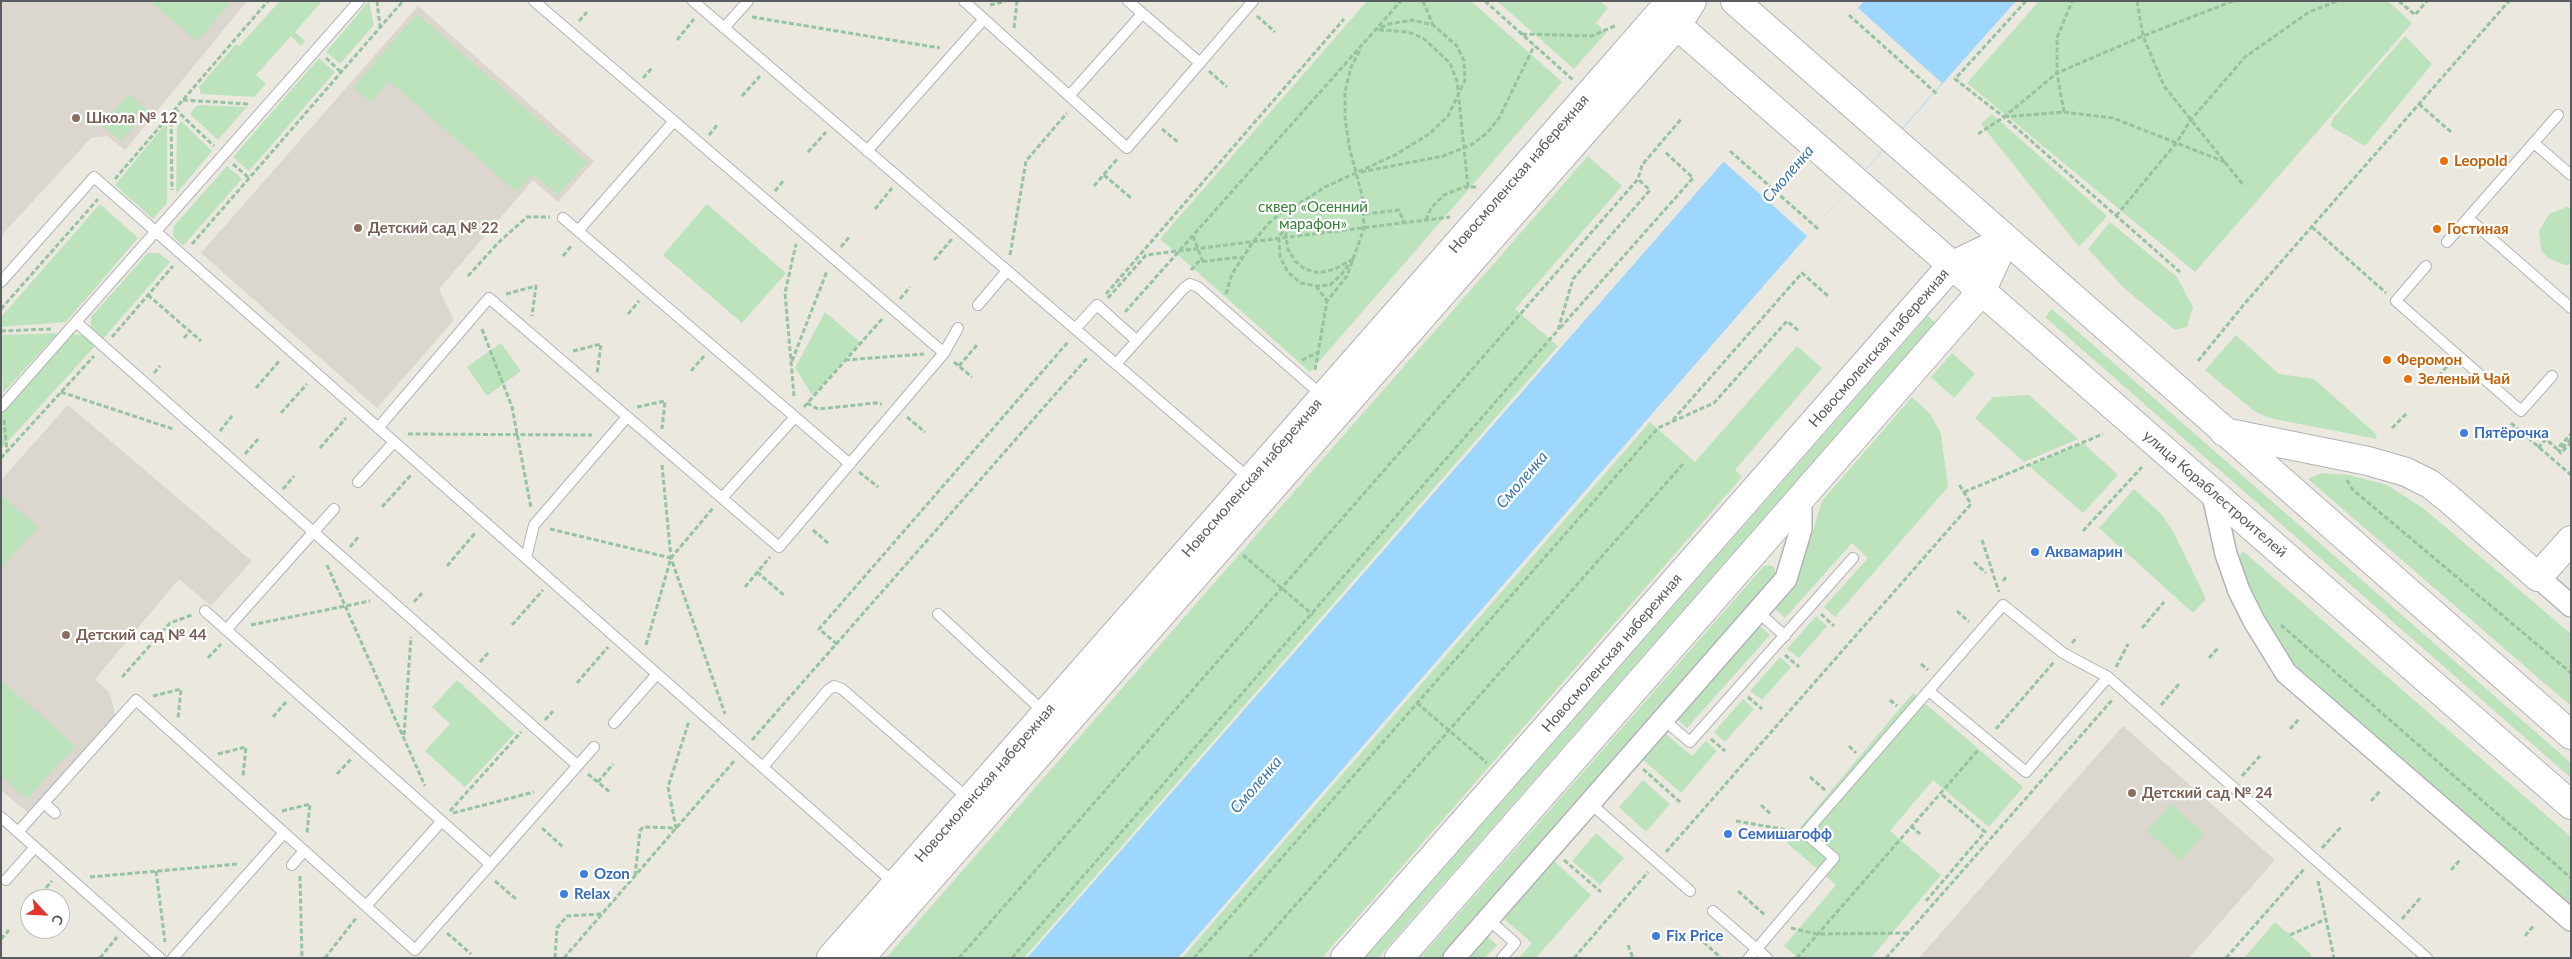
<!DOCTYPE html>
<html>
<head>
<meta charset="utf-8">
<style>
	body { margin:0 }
	#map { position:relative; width:2572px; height:959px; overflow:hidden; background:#ebe8e0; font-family:Lato,sans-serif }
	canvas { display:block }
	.frame { position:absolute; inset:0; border:2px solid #595c60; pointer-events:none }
	.north { position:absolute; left:20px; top:889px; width:50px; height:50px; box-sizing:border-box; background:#fff; border:1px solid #bdbebf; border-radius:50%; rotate:115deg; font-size:14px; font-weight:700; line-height:20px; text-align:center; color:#595c60 }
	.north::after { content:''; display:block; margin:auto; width:18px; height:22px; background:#e4352d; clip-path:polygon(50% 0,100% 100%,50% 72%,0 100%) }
</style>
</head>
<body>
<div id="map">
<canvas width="2572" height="959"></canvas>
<div class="frame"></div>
<div class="north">С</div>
</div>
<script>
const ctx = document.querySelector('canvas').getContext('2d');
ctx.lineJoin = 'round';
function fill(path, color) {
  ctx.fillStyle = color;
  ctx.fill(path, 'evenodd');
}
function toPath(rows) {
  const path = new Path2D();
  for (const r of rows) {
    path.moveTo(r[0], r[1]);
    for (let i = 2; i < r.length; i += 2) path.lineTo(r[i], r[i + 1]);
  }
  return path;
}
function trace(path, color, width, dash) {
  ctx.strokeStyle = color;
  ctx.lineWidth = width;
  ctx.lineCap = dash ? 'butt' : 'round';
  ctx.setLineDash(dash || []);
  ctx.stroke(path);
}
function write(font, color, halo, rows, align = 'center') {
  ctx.font = font + ' Lato,sans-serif';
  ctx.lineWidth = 4.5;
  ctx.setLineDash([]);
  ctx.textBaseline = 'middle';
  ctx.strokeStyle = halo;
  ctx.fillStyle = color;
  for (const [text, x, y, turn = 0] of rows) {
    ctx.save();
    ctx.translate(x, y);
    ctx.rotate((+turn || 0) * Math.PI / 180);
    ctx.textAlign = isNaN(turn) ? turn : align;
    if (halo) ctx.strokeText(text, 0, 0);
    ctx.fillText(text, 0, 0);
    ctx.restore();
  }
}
fill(toPath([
	[1,1,247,1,125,150,107,136,91,138,1,236],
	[418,6,594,161,558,202,533,180,439,289,454,320,377,408,201,253],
	[68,405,252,561,211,606,179,579,95,679,110,693,115,715,28,813,1,790,1,480],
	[2123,726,2275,860,2189,958,1919,958]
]), '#dbd7ce');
fill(toPath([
	[150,1,232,1,197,41],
	[280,1,322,1,295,32,305,41,301,46,291,36,256,75,266,84,254,97,201,94,199,87,236,44,239,46],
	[369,1,374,25,340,64,326,52],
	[1367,1,1471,1,1562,82,1310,372,1160,239],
	[1497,1,1600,1,1608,8,1596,23,1606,33,1574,69],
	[2039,1,2388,1,2412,23,2195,272,1967,83],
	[417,14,587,162,558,195,533,174,517,192,389,81,371,102,353,87],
	[2405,36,2432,64,2365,146,2330,126,2334,117],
	[319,58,335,72,249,171,233,157],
	[129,94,148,110,121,141,102,125],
	[197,105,247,107,218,140,190,114],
	[1992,114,2107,216,2079,247,1981,124],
	[181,121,212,151,176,194,177,126],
	[167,122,167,203,153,219,115,185],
	[1588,156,1622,186,1515,309,1558,346,1024,958,886,958],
	[227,166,242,179,183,246,173,236,174,226],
	[100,204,138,238,66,322,1,327,1,317],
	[707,204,786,273,742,323,663,255],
	[2567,207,2571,208,2571,264,2565,265,2548,258,2541,250,2539,231,2549,214],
	[2110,222,2177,277,2193,307,2187,327,2175,330,2124,288,2088,249],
	[148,253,159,253,170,262,102,340,91,329,91,317],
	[2052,309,2571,763,2571,778,2045,317],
	[825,312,860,342,813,396,795,368],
	[1928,316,1935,323,1378,958,1365,958],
	[58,333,3,393,1,335],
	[73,334,84,335,96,345,1,449,1,415],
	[2236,335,2279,374,2314,379,2375,433,2377,439,2269,418,2254,411,2205,370],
	[501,343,521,371,487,396,467,367],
	[1797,346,1822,368,1735,470,1742,477,1322,958,1182,958,1650,422,1695,462],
	[1952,353,1975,374,1954,398,1931,377],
	[2029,395,2078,439,2024,462,1975,418,1993,397],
	[1912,397,1931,415,1941,434,1948,487,1835,617,1824,607,1868,558,1852,543,1785,618,1775,609,1796,585,1822,501],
	[2083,443,2118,475,2083,513,2029,466],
	[2322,473,2349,475,2387,485,2423,508,2571,634,2571,706,2308,479],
	[2134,489,2161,514,2173,531,2206,599,2193,613,2099,528],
	[1,495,38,527,1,568],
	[2243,551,2571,837,2571,911,2296,672,2258,618,2237,560],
	[1769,565,1774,567,1776,576,1441,958,1420,958,1764,566],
	[1816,616,1827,626,1799,658,1787,649],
	[1760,626,1770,635,1687,728,1677,719],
	[1780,657,1791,667,1762,700,1750,691],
	[1,680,75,746,27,799,1,776],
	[457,680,515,733,465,787,425,751,450,724,432,707],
	[1913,693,2023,787,1989,827,1933,780,1890,831,1941,875,1871,958,1798,958,1784,946,1836,885,1787,843],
	[1743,699,1754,709,1725,742,1714,732],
	[1666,734,1692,756,1706,741,1717,751,1681,793,1643,760],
	[1643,780,1670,804,1646,832,1619,807],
	[2171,804,2204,833,2181,861,2147,831],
	[1596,833,1624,858,1600,885,1572,861],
	[1554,861,1591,895,1536,958,1519,958,1532,943,1504,919],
	[2275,922,2310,953,2311,958,2244,958],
	[1488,937,1497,945,1485,958,1470,958]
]), '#bde3bc');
fill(toPath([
	[1864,1,2016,1,1807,236,1178,958,1027,958]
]), '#9ed7fd');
fill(toPath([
	[1858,8,1942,83,1807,236,1723,161]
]), '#ebe8e0');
const lane = toPath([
	[534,1,944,353],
	[693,1,1250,479],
	[964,1,1127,148,1253,1],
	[1128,1,1200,63],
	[724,28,748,1],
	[1069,96,1142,14],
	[2534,143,2571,175],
	[867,151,984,19],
	[563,218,850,464],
	[2468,218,2571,308],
	[578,231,674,121],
	[2447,242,2558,115],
	[2426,266,2396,301,2521,411,2552,376],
	[1,282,94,177,894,883],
	[978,305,1007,271],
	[76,322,577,765],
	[1075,329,1097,305,1137,341],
	[1116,364,1184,288,1190,284,1198,287,1324,397],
	[1,407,359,1],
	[378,428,489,298,779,547,944,353,958,328],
	[358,482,394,442],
	[722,498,795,417],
	[526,558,534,525,627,417],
	[205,611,490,864],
	[1758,612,1785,636],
	[938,614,1045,713],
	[226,630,334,509],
	[1930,692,2026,772,2108,677],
	[1663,719,1690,742,1853,558],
	[614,723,657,674],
	[763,767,828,690,834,686,842,689,970,800],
	[44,803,55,813],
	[1590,803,1690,891],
	[1,817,160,958],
	[18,832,136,700,415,950,594,747],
	[292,865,304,851],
	[6,880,35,847],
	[366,906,441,822],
	[1713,911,1767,958],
	[1488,919,1515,943,1502,958],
	[173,958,284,833],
	[1749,958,1834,858,1805,833,2003,605,2063,653,2108,677,2427,958]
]);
const street = toPath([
	[2212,491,2226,554,2239,591,2254,621,2286,673,2571,920],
	[2538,577,2571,606],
	[1454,958,1786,579,1801,529,1801,498]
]);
const secondary = toPath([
	[1735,1,2571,735],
	[1664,14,2571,805],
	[2224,432,2368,461,2406,472,2430,484,2449,499,2538,577,2571,540],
	[831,958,1614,66,1661,12,1675,1],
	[860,958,1677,25,1692,1],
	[1345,958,1951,266,2005,240],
	[1399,958,1981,292,2005,240]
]);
trace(lane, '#b1b3b7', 12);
trace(street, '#b1b3b7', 24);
trace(secondary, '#b0b3b7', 30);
trace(toPath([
	[377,1,380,27],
	[1423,1,1433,25],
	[1485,1,1573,80],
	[2026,1,1955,79,2004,117,2180,272],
	[2137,1,2143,36,2164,86,2244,186],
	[2399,1,2415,15,2427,1],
	[990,5,1006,1],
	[1849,15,1937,94],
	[1257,16,1275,32],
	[752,17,940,48],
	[579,21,587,12],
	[1014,28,1017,1],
	[1379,30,1408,32,1423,38,1450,63,1457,81,1468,187],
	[1522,34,1592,36,1617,25],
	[677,40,694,19],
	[326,58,341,72],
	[1209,71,1227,87],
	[643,78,652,68],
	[742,96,760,76],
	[183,100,249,104],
	[2419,104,2451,132],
	[175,109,214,146],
	[2064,112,2057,73,2057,38,2072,1],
	[171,114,172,190],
	[2004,117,2064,112,2113,118,2225,162],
	[1162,129,1179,143],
	[1978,134,2004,117,2057,73,2143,36,2233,1],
	[709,135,718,124],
	[1730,151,1818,229],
	[808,152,826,132],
	[233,164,249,178],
	[1361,172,1443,156,1471,145,1487,133,1499,118,1534,46],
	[1104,175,1131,198],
	[115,179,268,1],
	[1094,186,1118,158],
	[775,191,784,180],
	[875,209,892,188],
	[1365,214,1399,210,1404,223],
	[2116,216,2177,142,2190,121,2245,57,2309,12,2338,1],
	[1426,220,1431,208,1444,195,1464,187,1477,187],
	[1286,225,1286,237,1288,249,1295,261,1305,269,1319,273,1335,269,1351,260],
	[2312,227,2386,293],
	[1193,236,1203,262],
	[192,244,403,1],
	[841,247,850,236],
	[1010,255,1026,161,1067,113],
	[563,256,572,245],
	[1353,259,1341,275,1330,285,1316,286,1301,283,1288,272,1280,257,1279,238,1297,205,1325,187,1395,155,1429,134,1448,116,1465,80,1464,61,1457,46,1433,25,1412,20,1389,24,1375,30],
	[934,260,952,239],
	[1191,270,1198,262,1241,257],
	[468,276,499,242,527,217,550,217],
	[1316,286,1327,301],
	[506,294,536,286,532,316],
	[1106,294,1344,19],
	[1226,294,1232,274,1253,242,1268,224,1283,211,1296,206],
	[148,295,201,341],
	[1108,298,1146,255,1450,217],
	[900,299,910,287],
	[1,309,98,199],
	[1125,312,1401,1],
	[628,314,639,301],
	[1560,328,1693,178,1664,151],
	[482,329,512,407,531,508],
	[1,331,51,329],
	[112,337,173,266],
	[184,338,190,331],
	[573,351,601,344,597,374],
	[845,360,924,354],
	[1302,360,1317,353],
	[792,361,827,271],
	[2198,361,2246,302,2509,1],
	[954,362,972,377],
	[959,366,977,345],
	[1315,370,1327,301,1347,276,1364,228,1362,195,1350,150,1345,119,1345,91,1351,67,1360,50],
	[691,371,704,356],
	[154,373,160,366],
	[2434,382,2448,365],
	[256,388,280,360],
	[61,392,173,429],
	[794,396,785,293,796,244],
	[807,403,818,409,876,403,882,404],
	[637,407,665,401,662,429],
	[804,407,883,318],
	[281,413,307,384],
	[907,417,925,432],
	[4,420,7,452],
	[1673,420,1802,273,1828,296],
	[2511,423,2571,475],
	[2392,428,2407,413],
	[220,431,232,416],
	[408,434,592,435],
	[2571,439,2559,451,2561,453,2571,443],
	[320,448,346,418],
	[2538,448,2546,439,2557,449,2571,434],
	[245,454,260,437],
	[1,458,94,356],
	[662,465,671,558,725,714],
	[859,472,878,487],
	[2347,480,2352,489,2571,673],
	[283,489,294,476],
	[1964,492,2103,434],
	[382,507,412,474],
	[550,529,671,558],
	[813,530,829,544],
	[2083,531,2142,467],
	[1982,540,1999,592],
	[350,547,359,536],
	[1243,555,1313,615],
	[1974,562,1986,573],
	[327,565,425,786],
	[447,566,476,532],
	[757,572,785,596],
	[2003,581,2007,576],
	[745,587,770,557],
	[414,602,422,593],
	[1957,611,1969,622],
	[1821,614,1834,626],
	[251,625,370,601],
	[512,625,543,590],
	[2281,625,2571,878],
	[2142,628,2164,602],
	[2072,643,2077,637],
	[837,644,819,629,1068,342],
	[646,645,671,558,713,508],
	[1785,655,1799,667],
	[208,658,221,644],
	[2209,658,2218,648],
	[480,662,488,653],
	[1921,664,1928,670],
	[2116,667,2128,644],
	[122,677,170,623,192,615],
	[577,683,608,647],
	[153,696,181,689,178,718],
	[1748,697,1762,709],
	[1890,700,1897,706],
	[1417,703,1487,763],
	[2161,705,2179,684],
	[273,717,286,702],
	[545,720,553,711],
	[1996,729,2054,662],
	[2290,729,2299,719],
	[404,735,411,637],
	[1711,739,1725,751],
	[752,740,1088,357],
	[1849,746,1856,753],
	[218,754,246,747,243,776],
	[1643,769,1680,802],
	[337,774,352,758],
	[588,774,611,793],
	[2242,776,2260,756],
	[1810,777,1825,790],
	[598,782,613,764],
	[2371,801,2380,791],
	[1761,805,1772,815],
	[282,811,310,804,307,833],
	[450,811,521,732],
	[453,813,534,792],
	[1736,821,1793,831],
	[1911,826,1920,834],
	[542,828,563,847],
	[2322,848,2341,827],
	[1666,852,1971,504,1959,484],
	[1564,860,1601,892],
	[2451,870,2460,860],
	[156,871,165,942],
	[300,876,302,958],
	[635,876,640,831,643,827,676,828,668,787,689,721],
	[90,877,238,864],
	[495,881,517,900],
	[2318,881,2334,958],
	[1738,891,1766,916],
	[36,899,52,881],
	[1926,901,1985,832,1940,793],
	[2402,919,2421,897],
	[1791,928,1817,934,1907,933],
	[447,933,471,954],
	[2290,935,2326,919],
	[2525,936,2534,925],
	[1698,937,1721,958],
	[1,939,9,930],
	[1628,945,1633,958],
	[100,958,117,937],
	[325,958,357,917],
	[555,958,557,928,567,916,601,914],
	[564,958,735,760],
	[959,958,1638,179,1642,165,1682,118],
	[1012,958,1558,330,1573,279,1650,190,1638,179],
	[1194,958,1658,428,1714,403,1787,321,1800,332],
	[1249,958,1683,464],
	[1574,958,1648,872],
	[1797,958,1979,749],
	[1886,958,2113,699],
	[2226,958,2305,868]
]), '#96c3a1', 3, [5, 2.5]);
trace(lane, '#fff', 10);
trace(street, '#fff', 21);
trace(secondary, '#fff', 28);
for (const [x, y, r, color] of [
	[76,118,5,"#8d6e63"],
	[2444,161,5,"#e8710a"],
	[358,228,5,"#8d6e63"],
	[2437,229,5,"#e8710a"],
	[2387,360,5,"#e8710a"],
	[2408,379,5,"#e8710a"],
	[2464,433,5,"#3f7fe0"],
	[2035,552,5,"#3f7fe0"],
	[66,635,5,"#8d6e63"],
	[2132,793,5,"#8d6e63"],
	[1728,834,5,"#3f7fe0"],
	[584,874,5,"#3f7fe0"],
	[564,894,5,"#3f7fe0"],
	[1656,936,5,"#3f7fe0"]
]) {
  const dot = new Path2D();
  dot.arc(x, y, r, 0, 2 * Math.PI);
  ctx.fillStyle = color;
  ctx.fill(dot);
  trace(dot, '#fff', 2);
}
write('bold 15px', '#785e54', '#fff', [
	["Школа № 12",86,118],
	["Детский сад № 22",368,228],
	["Детский сад № 44",76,635],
	["Детский сад № 24",2142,793]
], 'left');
write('bold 15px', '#c56008', '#fff', [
	["Leopold",2454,161],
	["Гостиная",2447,229],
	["Феромон",2397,360],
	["Зеленый Чай",2418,379]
], 'left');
write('15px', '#595c60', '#fff', [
	["Новосмоленская набережная",1519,174,-49],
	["Новосмоленская набережная",1879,348,-49],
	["Новосмоленская набережная",1252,478,-49],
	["улица Кораблестроителей",2215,494,41],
	["Новосмоленская набережная",1612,653,-49],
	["Новосмоленская набережная",985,783,-49]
]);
write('15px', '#368237', '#fff', [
	["сквер «Осенний",1313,207],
	["марафон»",1313,224]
]);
write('bold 15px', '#366cbe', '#fff', [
	["Пятёрочка",2474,433],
	["Аквамарин",2045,552],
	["Семишагофф",1738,834],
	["Ozon",594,874],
	["Relax",574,894],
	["Fix Price",1666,936]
], 'left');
write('italic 16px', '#3e78ad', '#fff', [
	["Смоленка",1788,174,-49],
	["Смоленка",1522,480,-49],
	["Смоленка",1256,785,-49]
]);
</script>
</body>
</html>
